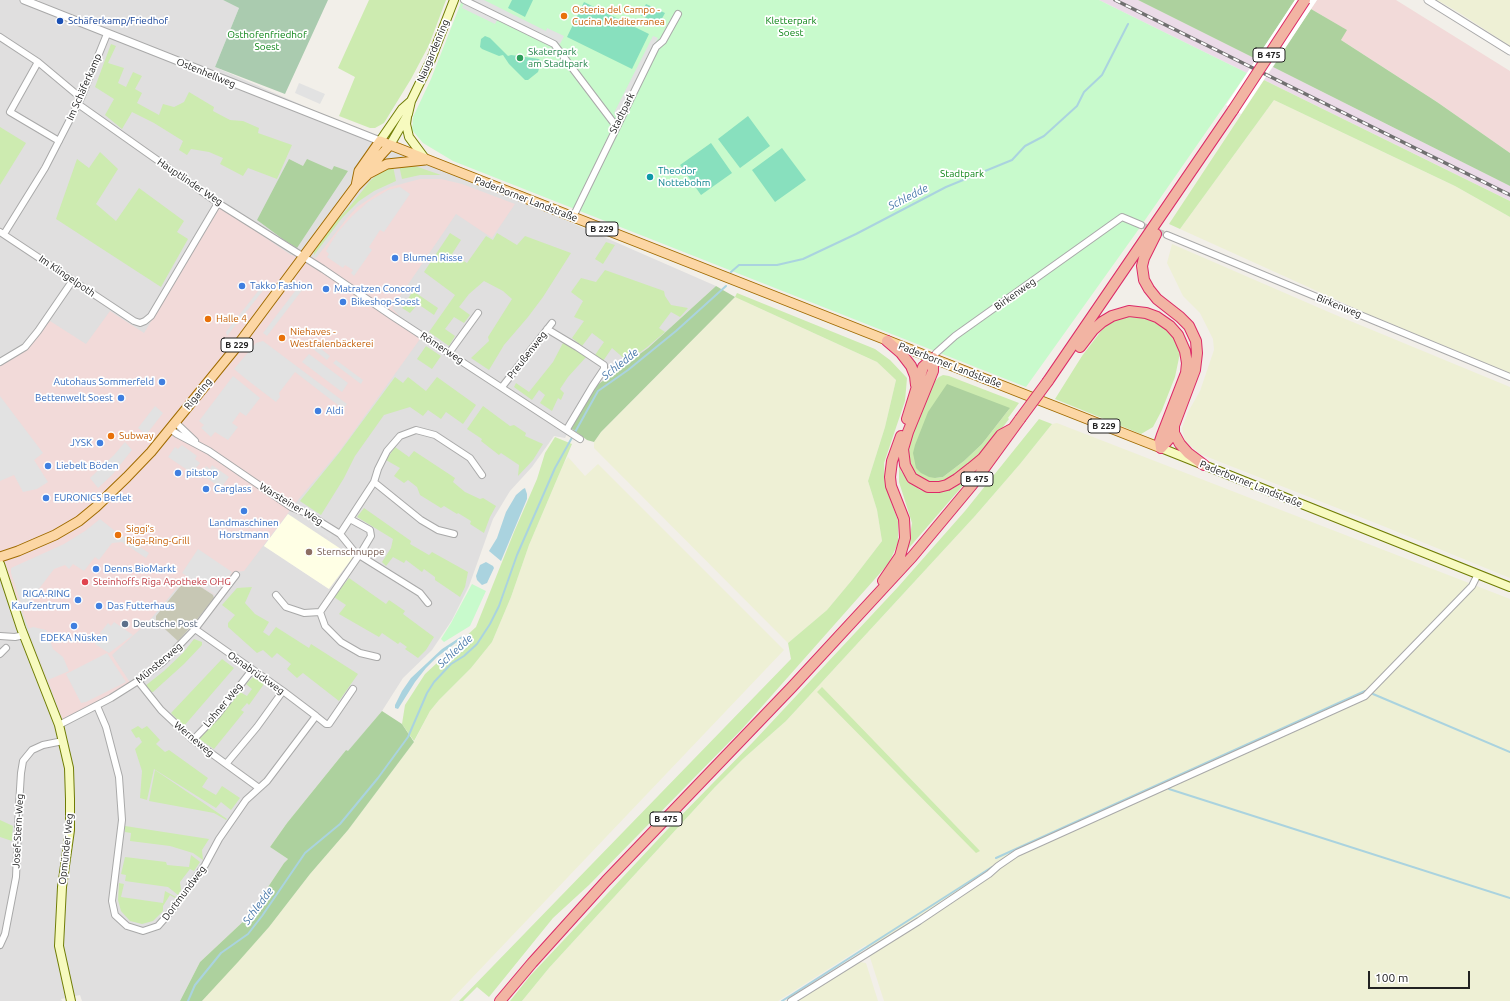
<!DOCTYPE html>
<html>
<head>
<meta charset="utf-8">
<style>
	body { margin:0 }
	#map { position:relative; width:1510px; height:1001px; overflow:hidden; background:#f2efe9; font-family:Ubuntu,sans-serif }
	canvas { display:block }
	.scale { position:absolute; left:1368px; top:971px; width:102px; height:18px; box-sizing:border-box; border:2px solid #222; border-top:0; padding-left:5px; font-size:12px; line-height:14px; white-space:nowrap; color:#222; -webkit-text-stroke:3px #fff; paint-order:stroke }
</style>
</head>
<body>
<div id="map">
<canvas width="1510" height="1001"></canvas>
<div class="scale">100 m</div>
</div>
<script>
const ctx = document.querySelector('canvas').getContext('2d');
ctx.lineJoin = 'round';
function fill(path, color) {
  ctx.fillStyle = color;
  ctx.fill(path, 'evenodd');
}
function toPath(rows) {
  const path = new Path2D();
  for (const r of rows) {
    path.moveTo(r[0], r[1]);
    for (let i = 2; i < r.length; i += 2) path.lineTo(r[i], r[i + 1]);
  }
  return path;
}
function trace(path, color, width, dash) {
  ctx.strokeStyle = color;
  ctx.lineWidth = width;
  ctx.lineCap = dash ? 'butt' : 'round';
  ctx.setLineDash(dash || []);
  ctx.stroke(path);
}
function write(font, color, halo, rows, align = 'center') {
  ctx.font = font + ' Ubuntu,sans-serif';
  ctx.lineWidth = 3.5;
  ctx.setLineDash([]);
  ctx.textBaseline = 'middle';
  ctx.strokeStyle = halo;
  ctx.fillStyle = color;
  for (const [text, x, y, turn = 0] of rows) {
    ctx.save();
    ctx.translate(x, y);
    ctx.rotate((+turn || 0) * Math.PI / 180);
    ctx.textAlign = isNaN(turn) ? turn : align;
    if (halo) ctx.strokeText(text, 0, 0);
    ctx.fillText(text, 0, 0);
    ctx.restore();
  }
}
fill(toPath([
	[0,0,24,0,35,5,39,0,223,0,239,8,215,67,716,286,648,348,593,388,565,438,554,436,532,467,510,491,493,519,469,586,452,620,432,650,403,678,382,711,348,752,346,750,287,823,270,847,288,859,284,863,248,917,200,962,180,1001,82,1001,80,995,61,999,62,1001,0,1001],
	[288,514,329,589,264,546]
]), '#e0dfdf');
fill(toPath([
	[1317,0,1396,0,1510,71,1510,153,1437,102,1341,40,1346,30,1311,9],
	[420,179,441,179,462,184,515,204,492,238,456,214,392,308,420,339,341,449,298,500,244,571,234,572,217,596,186,577,149,621,112,655,131,684,63,721,0,552,0,366,27,348,50,321,86,344,110,311,144,333,220,207,291,255,316,258,347,218,357,207,378,193,390,187]
]), '#f2dad9');
fill(toPath([
	[1099,0,1138,0,1256,59,1247,73],
	[1273,67,1510,186,1510,201,1264,80]
]), '#ebdbe8');
fill(toPath([
	[288,514,353,557,329,589,264,546]
]), '#ffffe5');
fill(toPath([
	[187,578,213,595,214,598,195,622,178,641,156,621,156,616]
]), '#c7c7b4');
fill(toPath([
	[1437,0,1510,0,1510,46,1458,12],
	[1274,100,1455,186,1510,217,1510,373,1370,315,1180,229],
	[1172,244,1331,313,1510,387,1510,578,1383,526,1200,454,1185,441,1182,428,1188,412,1200,391,1214,350,1213,339,1200,313,1183,296,1167,263],
	[735,297,877,362,896,380,885,427,868,481,877,510,882,541,852,580,827,610,788,643,594,448,594,442,601,432],
	[1057,423,1510,599,1510,1001,884,1001,866,945,778,1001,522,1001,549,968,715,787,743,759,786,721,975,516,1020,464,1052,424],
	[568,457,585,476,598,464,784,650,450,1001,202,1001,269,927,310,874,348,830,414,742,430,711,439,700,471,668,492,642,511,597,529,545,564,463],
	[860,962,866,963,878,1001,797,1001]
]), '#eef0d5');
fill(toPath([
	[369,0,446,0,429,45,411,79,384,123,375,128,370,128,339,116,355,77,338,68],
	[111,44,116,46,108,63,124,68,118,83,126,87,133,72,142,76,135,89,142,93,137,103,159,115,163,104,174,107,184,102,189,92,214,107,213,111,230,120,243,121,259,128,258,133,292,145,277,179,248,168,243,176,220,164,223,158,209,152,191,149,187,155,179,150,183,141,154,123,132,112,122,129,105,115,114,99,95,87],
	[1264,80,1510,201,1510,217,1455,186,1274,100,1180,229,1169,224],
	[0,127,26,143,0,185],
	[100,152,118,169,96,204,116,221,139,188,184,221,177,232,188,239,161,287,56,219,77,159,89,168],
	[399,165,412,165,441,175,420,175,402,179],
	[393,166,396,181,374,191,359,201,342,218,314,255,314,251,316,246,328,230,351,205,370,181,382,170],
	[450,233,461,240,452,254,467,263,486,236,493,240,497,233,517,245,525,236,571,253,543,297,528,317,504,345,489,370,471,358,489,341,488,337,512,299,503,291,484,281,469,294,459,307,470,315,464,323,454,317,445,329,455,336,449,346,429,332,455,295,424,272],
	[606,242,615,245,603,264,595,259],
	[605,270,664,291,665,296,671,305,688,308,680,317,671,312,659,328,665,332,646,348,627,361,612,348,603,361,595,355,604,342,592,333,582,346,572,338,584,321,574,317,583,301,571,292,581,278,596,282],
	[413,291,438,308,434,315,418,304,410,313,402,308],
	[737,293,875,349,890,360,907,378,905,401,884,463,885,485,898,521,898,543,889,563,742,729,589,885,553,918,489,997,477,987,463,1001,459,1001,791,659,788,643,827,610,852,580,882,541,877,510,868,481,885,427,896,380,877,362,735,297],
	[1133,316,1150,319,1163,326,1174,337,1180,353,1175,377,1162,410,1153,427,1141,434,1055,399,1082,356,1105,326,1118,319],
	[564,341,587,356,568,377,560,389,564,393,561,400,558,398,552,411,540,403,545,395,539,390,532,400,514,387,516,383,529,392,553,362],
	[426,346,441,356,432,369,417,359],
	[943,375,949,376,1019,403,1008,418,1009,419,987,448,967,467,945,483,926,483,911,472,907,452,908,444,934,382,939,377],
	[1010,408,982,444,964,461,943,477,935,478],
	[395,377,403,383,408,377,426,391,437,377,476,405,463,424,446,412,441,419,428,410,423,416,410,407,384,415,355,456,344,478,321,515,300,501,339,453],
	[483,406,510,426,514,425,526,433,525,436,543,444,533,460,518,476,519,465,501,453,499,455,481,441,482,439,467,429],
	[1039,419,1052,424,1020,464,975,516,786,721,743,759,715,787,549,968,522,1001,510,1001,530,976,667,830,754,741,898,587,965,511],
	[555,437,572,444,529,545,511,597,492,642,471,668,439,700,430,711,414,741,402,724,405,705,425,674,476,627,514,532,537,479,545,453],
	[395,447,409,457,414,451,455,478,453,482,465,492,480,499,483,498,496,506,490,517,484,533,470,524,471,521,458,513,457,514,444,506,441,508,420,495,417,487,408,480,404,483,394,476,400,468,386,460],
	[899,461,901,471,907,479,920,490,933,493,952,489,972,475,908,549,912,523,899,482],
	[364,508,411,541,410,544,429,555,432,552,468,572,465,587,460,597,435,580,435,577,424,569,422,572,406,560,404,563,393,557,386,566,382,562,391,548,393,539,357,517],
	[349,578,386,604,389,600,405,611,403,614,434,637,426,650,418,658,405,649,407,647,400,642,398,644,382,633,379,637,339,614,346,605,334,597],
	[252,587,245,603,255,614,269,622,263,632,269,636,276,627,309,648,311,644,358,674,339,701,303,673,297,678,287,669,291,664,277,653,272,658,263,650,257,653,228,627,228,623,235,615,222,605,237,588],
	[194,639,202,642,202,645,184,664,153,692,149,692,145,686,164,671,183,653],
	[222,659,234,668,184,726,171,713],
	[254,676,264,684,249,705,247,703,241,710,244,712,214,749,199,739,240,692,247,696,252,689,246,684],
	[822,687,980,851,976,853,817,692],
	[138,726,142,729,147,726,160,740,156,744,165,752,169,750,208,778,202,787,216,795,222,786,240,798,231,810,221,802,216,808,154,769,147,800,140,798,142,771,135,749,142,742,139,737,136,738,131,730],
	[155,770,227,819,226,820,214,813,149,801],
	[0,820,13,826,12,841,0,837],
	[125,826,209,839,202,850,203,860,193,853,170,846,130,841,131,833,125,832],
	[191,855,200,862,194,871,190,869,180,882,181,890,178,895,168,887,125,881,126,875,121,874,125,857,166,862,167,865,189,867],
	[119,883,124,884,121,897,163,903,165,891,176,897,175,898,170,895,163,906,163,911,153,921,142,924,130,921,121,911,118,900]
]), '#cdebb0');
fill(toPath([
	[1138,0,1295,0,1256,59],
	[1311,9,1347,30,1341,40,1437,102,1510,153,1510,186,1273,67],
	[289,159,303,166,307,159,332,170,334,166,348,171,297,248,284,240,257,220],
	[716,286,735,297,601,432,594,442,587,440,571,428,593,388,648,348],
	[947,384,1010,408,982,444,964,461,943,477,935,478,929,477,921,473,916,468,913,453,915,445,928,412],
	[382,711,402,724,414,742,348,830,310,874,269,927,238,962,202,1001,180,1001,200,962,248,917,284,863,288,859,270,847,287,823,346,750,348,751]
]), '#add19e');
fill(toPath([
	[223,0,328,0,285,94,215,67,239,8]
]), '#aacbaf');
fill(toPath([
	[462,0,1099,0,1247,73,1136,233,1026,387,453,161,423,143,412,130,413,117,431,79],
	[472,584,486,591,470,626,444,642,441,639,451,623]
]), '#c8facc');
fill(toPath([
	[512,0,533,0,525,17,508,8],
	[584,2,649,34,632,69,567,37],
	[646,4,665,13,659,24,640,15],
	[485,36,490,38,508,56,511,55,539,59,541,62,538,72,528,80,525,80,509,64,503,55,499,56,482,49,480,47,481,39],
	[748,116,770,146,740,168,718,139],
	[711,143,732,173,701,195,680,165],
	[782,148,806,180,775,202,752,170]
]), '#88e0be');
fill(toPath([
	[465,0,484,0,546,31,547,28,564,36,560,44,500,15,495,24,462,8],
	[653,36,658,38,620,115,614,113],
	[299,83,325,94,320,104,295,93],
	[400,187,410,194,384,232,380,230,369,247,372,250,354,276,351,273,353,270,345,265,343,268,327,257,329,254,326,251,337,233,352,216,368,202,388,190],
	[302,282,306,285,267,336,263,333],
	[262,286,265,288,227,336,226,332],
	[263,341,347,404,343,409,295,372,279,393,280,397,276,402,246,379,234,369,256,343],
	[311,341,330,356,327,360,308,345],
	[309,354,348,383,342,392,302,362],
	[336,360,363,380,361,384,333,363],
	[233,376,260,398,246,416,240,412,232,423,238,427,228,440,215,432,211,437,201,428,204,425,199,421],
	[0,396,43,453,34,460,48,482,37,489,23,492,14,475,0,481],
	[155,406,163,413,146,435,138,428],
	[125,442,132,450,112,475,98,488,90,478,114,455],
	[182,445,197,456,195,459,200,463,192,473,168,457,175,447,178,449],
	[212,465,229,477,221,488,201,474,206,466,210,469],
	[100,519,115,531,113,535,120,540,123,536,149,553,146,558,122,542,112,543,99,560,95,557,84,571,73,564,69,569,65,565,54,569,26,606,22,607,11,573,11,568,64,544,85,531],
	[314,522,333,535,330,539,311,526],
	[198,549,232,572,216,595,182,573],
	[114,622,133,635,109,653,95,644,102,635,100,633,108,623,111,626],
	[33,627,46,630,53,649,63,657,69,671,48,680,28,629],
	[107,653,126,682,86,702,81,703,66,674]
]), '#e2e2e2');
fill(toPath([
	[525,488,527,494,527,499,501,561,489,551,497,538,506,512,516,495,523,489],
	[486,562,493,566,494,568,487,583,482,585,477,580,476,576,480,565],
	[462,636,463,637,457,642,437,657,426,668,415,682,398,709,395,708,395,705,402,691,411,678,442,649]
]), '#aad3df');
fill(toPath([
	[1295,0,1317,0,1241,114,1226,105]
]), '#fff');
trace(toPath([
	[731,272,739,265,777,265,803,259,856,234,946,187,1012,160,1025,146,1044,136,1077,106,1084,92,1102,75,1128,24],
	[1373,694,1510,752],
	[1169,789,1510,898],
	[996,858,1365,691],
	[188,1001,195,985,221,953,248,934,262,916,305,853,340,824,378,778,408,737,427,693,434,682,451,664,464,656,477,644,490,624,499,606,517,555,555,468,598,391,628,370,676,331,726,286],
	[782,1001,992,867]
]), '#aad3df', 2);
trace(toPath([
	[1141,225,1167,235]
]), '#c8c6c1', 6, [6, 3]);
const minor = toPath([
	[464,0,554,44,616,126],
	[0,37,38,62,81,98],
	[38,62,10,112,59,141],
	[78,104,218,203,323,269,392,316,580,439],
	[573,217,656,47,663,41,678,14],
	[0,232,134,321,140,323,145,321,151,316,218,203],
	[4,234,45,168,81,98,107,34],
	[1167,235,1510,377],
	[547,329,577,347,604,365,604,369,592,387,567,429],
	[449,353,478,313],
	[933,358,936,353,955,336,1122,217,1141,225],
	[0,362,25,347,38,331,73,280],
	[502,387,552,323],
	[175,422,195,441],
	[170,429,177,434,209,451,291,507,306,513,340,534,353,550,359,555,420,593,428,603],
	[374,482,421,520,438,530,454,534],
	[340,534,374,482,378,469,387,451,400,436,416,430,435,435,470,458,482,475],
	[276,595,286,607,304,613,320,612,362,551,371,536,370,530,350,519],
	[320,612,325,626,341,642,360,653,377,657],
	[195,629,283,691,316,716],
	[0,636,15,637,24,635],
	[0,654,6,648],
	[138,681,161,710,193,740,259,788],
	[97,706,106,727,119,777,122,820,112,901,115,915,127,926,143,931,158,926,173,909,205,865,219,839,246,800,267,781,316,716,326,724,329,724,353,689],
	[59,725,111,698,138,681,164,661,195,629,236,575],
	[193,740,217,715,252,670],
	[226,764,257,727,283,691],
	[0,945,5,934,16,877,19,805,21,773,23,761,32,750,43,745,63,741],
	[791,1001,919,921,989,874,998,866,1017,853,1365,696,1472,586,1478,574]
]);
const tertiary = toPath([
	[24,0,380,141],
	[1428,0,1510,51]
]);
const secondary = toPath([
	[407,117,406,124,409,137,426,160],
	[380,141,402,109,411,101],
	[390,145,408,114,411,101,430,62,454,0],
	[1161,448,1510,587],
	[0,564,21,628,59,725,69,768,70,799,70,830,62,887,59,946,71,1001]
]);
const primary = toPath([
	[368,174,387,164,425,160],
	[356,186,359,171,380,141,1161,448],
	[0,557,18,551,55,535,79,521,96,507,127,477,151,452,234,350,356,186,367,175,380,156,390,145]
]);
const trunk = toPath([
	[1156,234,1144,258,1142,266,1144,280,1149,289,1157,299,1180,317,1189,326,1196,341,1197,353,1195,370,1169,439,1161,448],
	[887,341,901,353,911,366,915,376,916,385],
	[1080,347,1093,330,1102,322,1112,316,1129,311,1146,313,1157,317,1170,326,1178,335,1185,351,1187,363,1186,373,1162,435,1160,441,1161,448],
	[933,358,933,371,908,432,903,449,905,465,912,478,928,487,939,487,947,485,957,479,971,468,983,458,1001,435,1012,429],
	[1048,381,1233,110],
	[907,419,923,367,933,358],
	[1174,426,1174,433,1180,444,1188,453,1204,465],
	[883,581,900,556,905,538,904,519,891,486,890,477,892,461,901,436],
	[500,1001,532,963,606,881,792,687,912,557,972,485,1020,419]
]);
trace(minor, '#a9a9a9', 8);
trace(tertiary, '#a9a9a9', 9);
trace(secondary, '#707d05', 10);
trace(primary, '#a06b00', 11);
trace(trunk, '#dc2a67', 12);
trace(minor, '#fff', 6);
trace(tertiary, '#fff', 7);
trace(secondary, '#f7fabf', 8);
trace(primary, '#fcd6a4', 9);
trace(trunk, '#f2b4a3', 10);
const rail = toPath([
	[1115,0,1510,195]
]);
trace(rail, '#707070', 3.5);
trace(rail, '#fff', 2, [6]);
const trunkBridge = toPath([
	[1233,110,1305,0],
	[1020,419,1048,381]
]);
trace(trunkBridge, '#dc2a67', 12, []);
trace(trunkBridge, '#f2b4a3', 10);
for (const [x, y, r, color] of [
	[564,16,4,"#e8710a"],
	[60,21,4,"#1a4fb4"],
	[520,58,4,"#2e9e5b"],
	[650,177,4,"#0f9aa8"],
	[395,258,4,"#3f7fe0"],
	[242,286,4,"#3f7fe0"],
	[326,289,4,"#3f7fe0"],
	[343,302,4,"#3f7fe0"],
	[208,319,4,"#e8710a"],
	[282,338,4,"#e8710a"],
	[162,382,4,"#3f7fe0"],
	[121,398,4,"#3f7fe0"],
	[318,411,4,"#3f7fe0"],
	[111,436,4,"#e8710a"],
	[100,443,4,"#3f7fe0"],
	[48,466,4,"#3f7fe0"],
	[178,473,4,"#3f7fe0"],
	[206,489,4,"#3f7fe0"],
	[46,498,4,"#3f7fe0"],
	[244,511,4,"#3f7fe0"],
	[118,535,4,"#e8710a"],
	[309,552,4,"#8d6e63"],
	[96,569,4,"#3f7fe0"],
	[85,582,4,"#e0444e"],
	[78,600,4,"#3f7fe0"],
	[99,606,4,"#3f7fe0"],
	[125,624,4,"#5c6f8a"],
	[74,626,4,"#3f7fe0"]
]) {
  const dot = new Path2D();
  dot.arc(x, y, r, 0, 2 * Math.PI);
  ctx.fillStyle = color;
  ctx.fill(dot);
  trace(dot, '#fff', 1.5);
}
for (const [x, y, w] of [
	[1269,55,32],
	[602,229,32],
	[237,345,32],
	[1104,426,32],
	[977,479,32],
	[666,819,32]
]) {
  const box = new Path2D();
  box.roundRect(x - w / 2, y - 7, w, 14, 3);
  ctx.fillStyle = '#fff';
  ctx.fill(box);
  trace(box, '#222', 1);
}
write('bold 9px', '#222', null, [
	["B 475",1269,55],
	["B 229",602,229],
	["B 229",237,345],
	["B 229",1104,426],
	["B 475",977,479],
	["B 475",666,819]
]);
write('10px', '#c56008', '#fff', [
	["Osteria del Campo -",572,10],
	["Cucina Mediterranea",572,22],
	["Halle 4",216,319],
	["Niehaves -",290,332],
	["Westfalenbäckerei",290,344],
	["Subway",119,436],
	["Siggi’s",126,529],
	["Riga-Ring-Grill",126,541]
], 'left');
write('10px', '#164399', '#fff', [
	["Schäferkamp/Friedhof",68,21]
], 'left');
write('10px', '#0c8416', '#fff', [
	["Kletterpark",791,21],
	["Soest",791,33],
	["Osthofenfriedhof",267,35],
	["Soest",267,47],
	["Stadtpark",962,174]
]);
write('10px', '#222', '#fff', [
	["Naugardenring",433,51,-67],
	["Ostenhellweg",206,73,22],
	["Im Schäferkamp",84,87,-66],
	["Stadtpark",622,113,-64],
	["Hauptlinder Weg",190,182,34],
	["Paderborner Landstraße",526,199,21],
	["Im Klingelpoth",67,276,34],
	["Birkenweg",1015,294,-35],
	["Birkenweg",1339,306,22],
	["Römerweg",442,348,33],
	["Preußenweg",527,355,-52],
	["Paderborner Landstraße",950,365,21],
	["Rigaring",198,394,-51],
	["Paderborner Landstraße",1251,484,22],
	["Warsteiner Weg",291,504,31],
	["Münsterweg",159,663,-40],
	["Osnabrückweg",256,673,35],
	["Lohner Weg",223,705,-50],
	["Werneweg",194,739,40],
	["Josef-Stern-Weg",18,831,-87],
	["Opmünder Weg",66,849,-84],
	["Dortmundweg",184,893,-53]
]);
write('10px', '#27864d', '#fff', [
	["Skaterpark",528,52],
	["am Stadtpark",528,64]
], 'left');
write('10px', '#0d838f', '#fff', [
	["Theodor",658,171],
	["Nottebohm",658,183]
], 'left');
write('10px', '#366cbe', '#fff', [
	["Blumen Risse",403,258],
	["Takko Fashion",250,286],
	["Matratzen Concord",334,289],
	["Bikeshop-Soest",351,302],
	["Autohaus Sommerfeld",154,382,"right"],
	["Bettenwelt Soest",113,398,"right"],
	["Aldi",326,411],
	["JYSK",92,443,"right"],
	["Liebelt Böden",56,466],
	["pitstop",186,473],
	["Carglass",214,489],
	["EURONICS Berlet",54,498],
	["Landmaschinen",244,523,"center"],
	["Horstmann",244,535,"center"],
	["Denns BioMarkt",104,569],
	["RIGA-RING",70,594,"right"],
	["Kaufzentrum",70,606,"right"],
	["Das Futterhaus",107,606],
	["EDEKA Nüsken",74,638,"center"]
], 'left');
write('10px', '#785e54', '#fff', [
	["Sternschnuppe",317,552]
], 'left');
write('10px', '#be3a42', '#fff', [
	["Steinhoffs Riga Apotheke OHG",93,582]
], 'left');
write('10px', '#4e5e75', '#fff', [
	["Deutsche Post",133,624]
], 'left');
write('italic 11px', '#4a7aab', '#fff', [
	["Schledde",908,197,-27],
	["Schledde",620,364,-38],
	["Schledde",455,651,-42],
	["Schledde",258,906,-53]
]);
</script>
</body>
</html>
